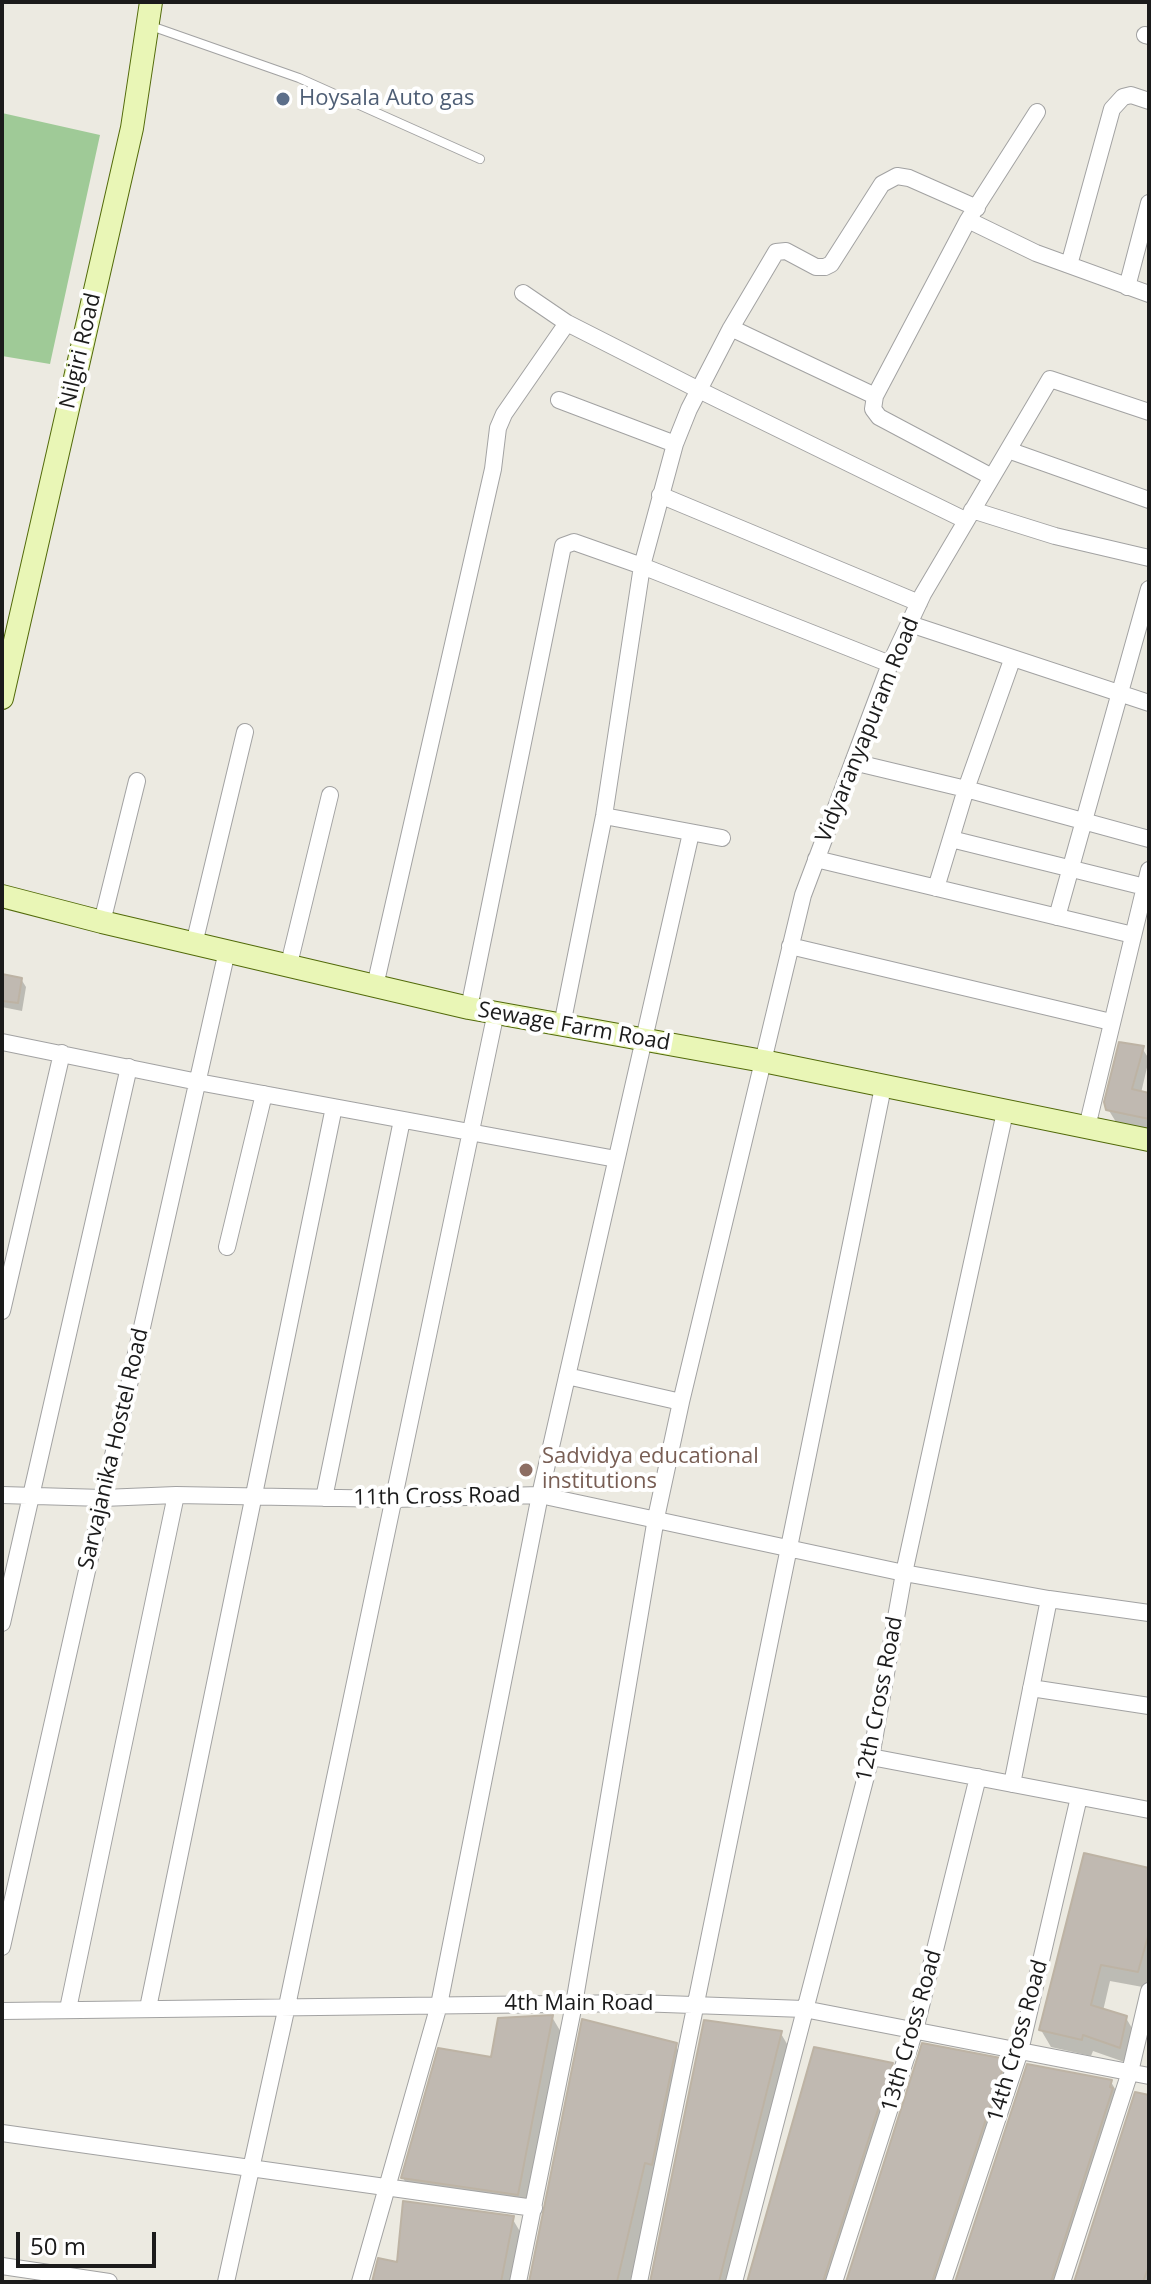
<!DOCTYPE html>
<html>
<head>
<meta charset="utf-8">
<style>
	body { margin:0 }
	#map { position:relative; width:1151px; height:2284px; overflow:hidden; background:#eceae1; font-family:"Open Sans",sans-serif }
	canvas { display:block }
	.frame { position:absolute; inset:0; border:4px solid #1b1b1b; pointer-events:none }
	.scale { position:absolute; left:16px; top:2232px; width:140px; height:36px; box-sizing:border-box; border:4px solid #1b1b1b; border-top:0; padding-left:10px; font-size:24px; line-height:28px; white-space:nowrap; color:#1b1b1b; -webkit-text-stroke:6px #fff; paint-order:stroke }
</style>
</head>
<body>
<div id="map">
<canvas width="1151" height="2284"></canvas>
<div class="frame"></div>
<div class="scale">50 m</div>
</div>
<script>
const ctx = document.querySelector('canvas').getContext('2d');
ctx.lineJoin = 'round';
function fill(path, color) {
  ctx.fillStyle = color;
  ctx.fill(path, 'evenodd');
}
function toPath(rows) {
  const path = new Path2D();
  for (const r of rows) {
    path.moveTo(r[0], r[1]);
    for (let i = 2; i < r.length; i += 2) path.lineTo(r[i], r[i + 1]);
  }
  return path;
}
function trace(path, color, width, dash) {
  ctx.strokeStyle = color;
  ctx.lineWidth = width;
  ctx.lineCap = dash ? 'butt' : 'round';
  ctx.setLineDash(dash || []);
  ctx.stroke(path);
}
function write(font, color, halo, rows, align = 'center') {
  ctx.font = font + ' "Open Sans",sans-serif';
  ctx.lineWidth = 8;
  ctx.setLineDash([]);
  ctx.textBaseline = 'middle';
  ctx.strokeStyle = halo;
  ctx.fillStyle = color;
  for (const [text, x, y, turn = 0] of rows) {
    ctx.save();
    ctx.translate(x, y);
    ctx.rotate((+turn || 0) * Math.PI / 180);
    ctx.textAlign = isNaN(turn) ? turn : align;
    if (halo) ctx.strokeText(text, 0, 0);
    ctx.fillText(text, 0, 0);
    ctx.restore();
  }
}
fill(toPath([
	[2,113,100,135,50,364,2,356]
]), '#9fca97');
fill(toPath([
	[2,976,21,979,26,987,22,1011,2,1007],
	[1142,1048,1149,1059,1141,1093,1149,1095,1149,1129,1116,1122,1108,1109],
	[1149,1870,1148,1988,1110,1981,1103,2011,1126,2018,1136,2035,1130,2064,1093,2051,1091,2056,1051,2047,1041,2030],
	[552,2017,562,2034,527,2211,413,2195,403,2178,493,2060],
	[780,2032,790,2049,732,2282,652,2282],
	[675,2045,685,2062,630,2282,530,2282],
	[1004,2061,1014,2078,942,2282,848,2282],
	[892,2065,901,2082,837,2282,749,2282],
	[1029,2066,1111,2082,1121,2099,1065,2282,955,2282],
	[1149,2097,1149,2282,1076,2282],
	[512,2218,522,2235,513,2282,374,2282,399,2264]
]), '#0003');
const building = toPath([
	[2,974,22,978,18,1003,2,1001,2,974],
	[1119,1042,1144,1046,1132,1089,1149,1093,1149,1119,1106,1110,1104,1102,1119,1042],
	[1084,1853,1149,1868,1149,1933,1138,1972,1101,1965,1091,2005,1127,2016,1120,2048,1083,2035,1082,2040,1039,2030,1084,1853],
	[553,2015,518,2195,401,2178,438,2048,491,2057,498,2018,553,2015],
	[582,2019,677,2043,652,2165,645,2163,617,2282,529,2282,582,2019],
	[704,2020,782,2031,719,2282,650,2282,704,2020],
	[922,2043,1006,2059,932,2282,846,2282,922,2043],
	[814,2047,893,2063,823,2282,747,2282,814,2047],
	[1027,2064,1112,2080,1110,2087,1113,2088,1051,2282,955,2282,1027,2064],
	[1135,2092,1149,2095,1149,2266,1143,2282,1074,2282,1135,2092],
	[403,2201,514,2216,501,2282,372,2282,378,2258,397,2262,403,2201]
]);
fill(building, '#c0b9b1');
trace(building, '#bdb3a4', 2);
const lane = toPath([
	[151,26,299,78,480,159]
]);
const street = toPath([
	[1145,35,1149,36],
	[968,220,1036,253,1149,294],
	[1069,265,1112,109,1123,97,1131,95,1149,101],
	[1127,287,1149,203],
	[523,293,567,323],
	[731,328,875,396],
	[559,400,675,444],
	[1008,450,1149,500],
	[992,477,879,417,873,409,875,396,968,220,1037,112],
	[660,495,919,603],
	[972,510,1055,536,1149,558],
	[910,624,1149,703],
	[853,762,966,789,1149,839],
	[604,816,722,838],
	[951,839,1145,887],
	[816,859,1133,935],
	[936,888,966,789,1012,660],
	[1057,917,1149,589],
	[102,922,137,781],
	[194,944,245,732],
	[790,946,1111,1022],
	[289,964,330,795],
	[375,986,493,469,498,428,504,414,567,323,699,390,965,520],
	[469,1008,563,546,574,542,642,566,890,664],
	[562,1025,604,816,642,566,675,444,689,409,731,328,776,252,786,251,816,267,825,267,831,264,882,184,897,176,909,178,977,208],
	[2,1042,198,1082,616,1159],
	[1087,1127,1149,870],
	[227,1247,264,1094],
	[2,1311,62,1053],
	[567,1376,681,1402],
	[2,1495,103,1498,176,1495,394,1499,540,1495,904,1573,1049,1599,1149,1613],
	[324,1498,402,1120],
	[2,1623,129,1067],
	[1031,1688,1149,1706],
	[871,1757,1149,1810],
	[1012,1784,1049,1599],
	[2,1947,227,951],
	[148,2008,334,1107],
	[68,2009,176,1495],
	[2,2011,637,2003,804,2009,1149,2076],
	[2,2133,534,2208],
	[2,2266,109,2282],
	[226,2282,287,2006,496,1012],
	[360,2282,439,2005,540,1495,691,833],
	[518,2282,574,2004,656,1518,681,1402,803,895,890,664,923,594,1050,379,1149,412],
	[639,2282,883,1087],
	[734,2282,871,1757,904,1573,1005,1112],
	[834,2282,915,2030,978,1777],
	[943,2282,1020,2051,1079,1797],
	[1062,2282,1130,2072,1149,1991]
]);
const secondary = toPath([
	[2,698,132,128,151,2],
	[2,896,102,922,469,1008,763,1061,1149,1140]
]);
trace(lane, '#a2a2a2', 10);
trace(street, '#a2a2a2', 18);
trace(secondary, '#526a0a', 24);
trace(lane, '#fff', 8);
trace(street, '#fff', 16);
trace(secondary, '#e9f6b6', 22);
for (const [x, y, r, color] of [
	[283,99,8,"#5c6f8a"],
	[526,1470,8,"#8d6e63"]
]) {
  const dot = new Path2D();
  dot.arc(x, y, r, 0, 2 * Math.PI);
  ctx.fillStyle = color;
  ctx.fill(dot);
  trace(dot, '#fff', 3);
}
write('22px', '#4e5e75', '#fff', [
	["Hoysala Auto gas",299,99]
], 'left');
write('22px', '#1b1b1b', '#fff', [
	["Nilgiri Road",81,351,-77],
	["Vidyaranyapuram Road",868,730,-68],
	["Sewage Farm Road",574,1027,10],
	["Sarvajanika Hostel Road",114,1449,-77],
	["11th Cross Road",437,1497,-1],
	["12th Cross Road",880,1699,-79],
	["4th Main Road",579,2004],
	["13th Cross Road",912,2031,-74],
	["14th Cross Road",1018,2041,-74]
]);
write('22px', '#785e54', '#fff', [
	["Sadvidya educational",542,1457],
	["institutions",542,1482]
], 'left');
</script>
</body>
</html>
